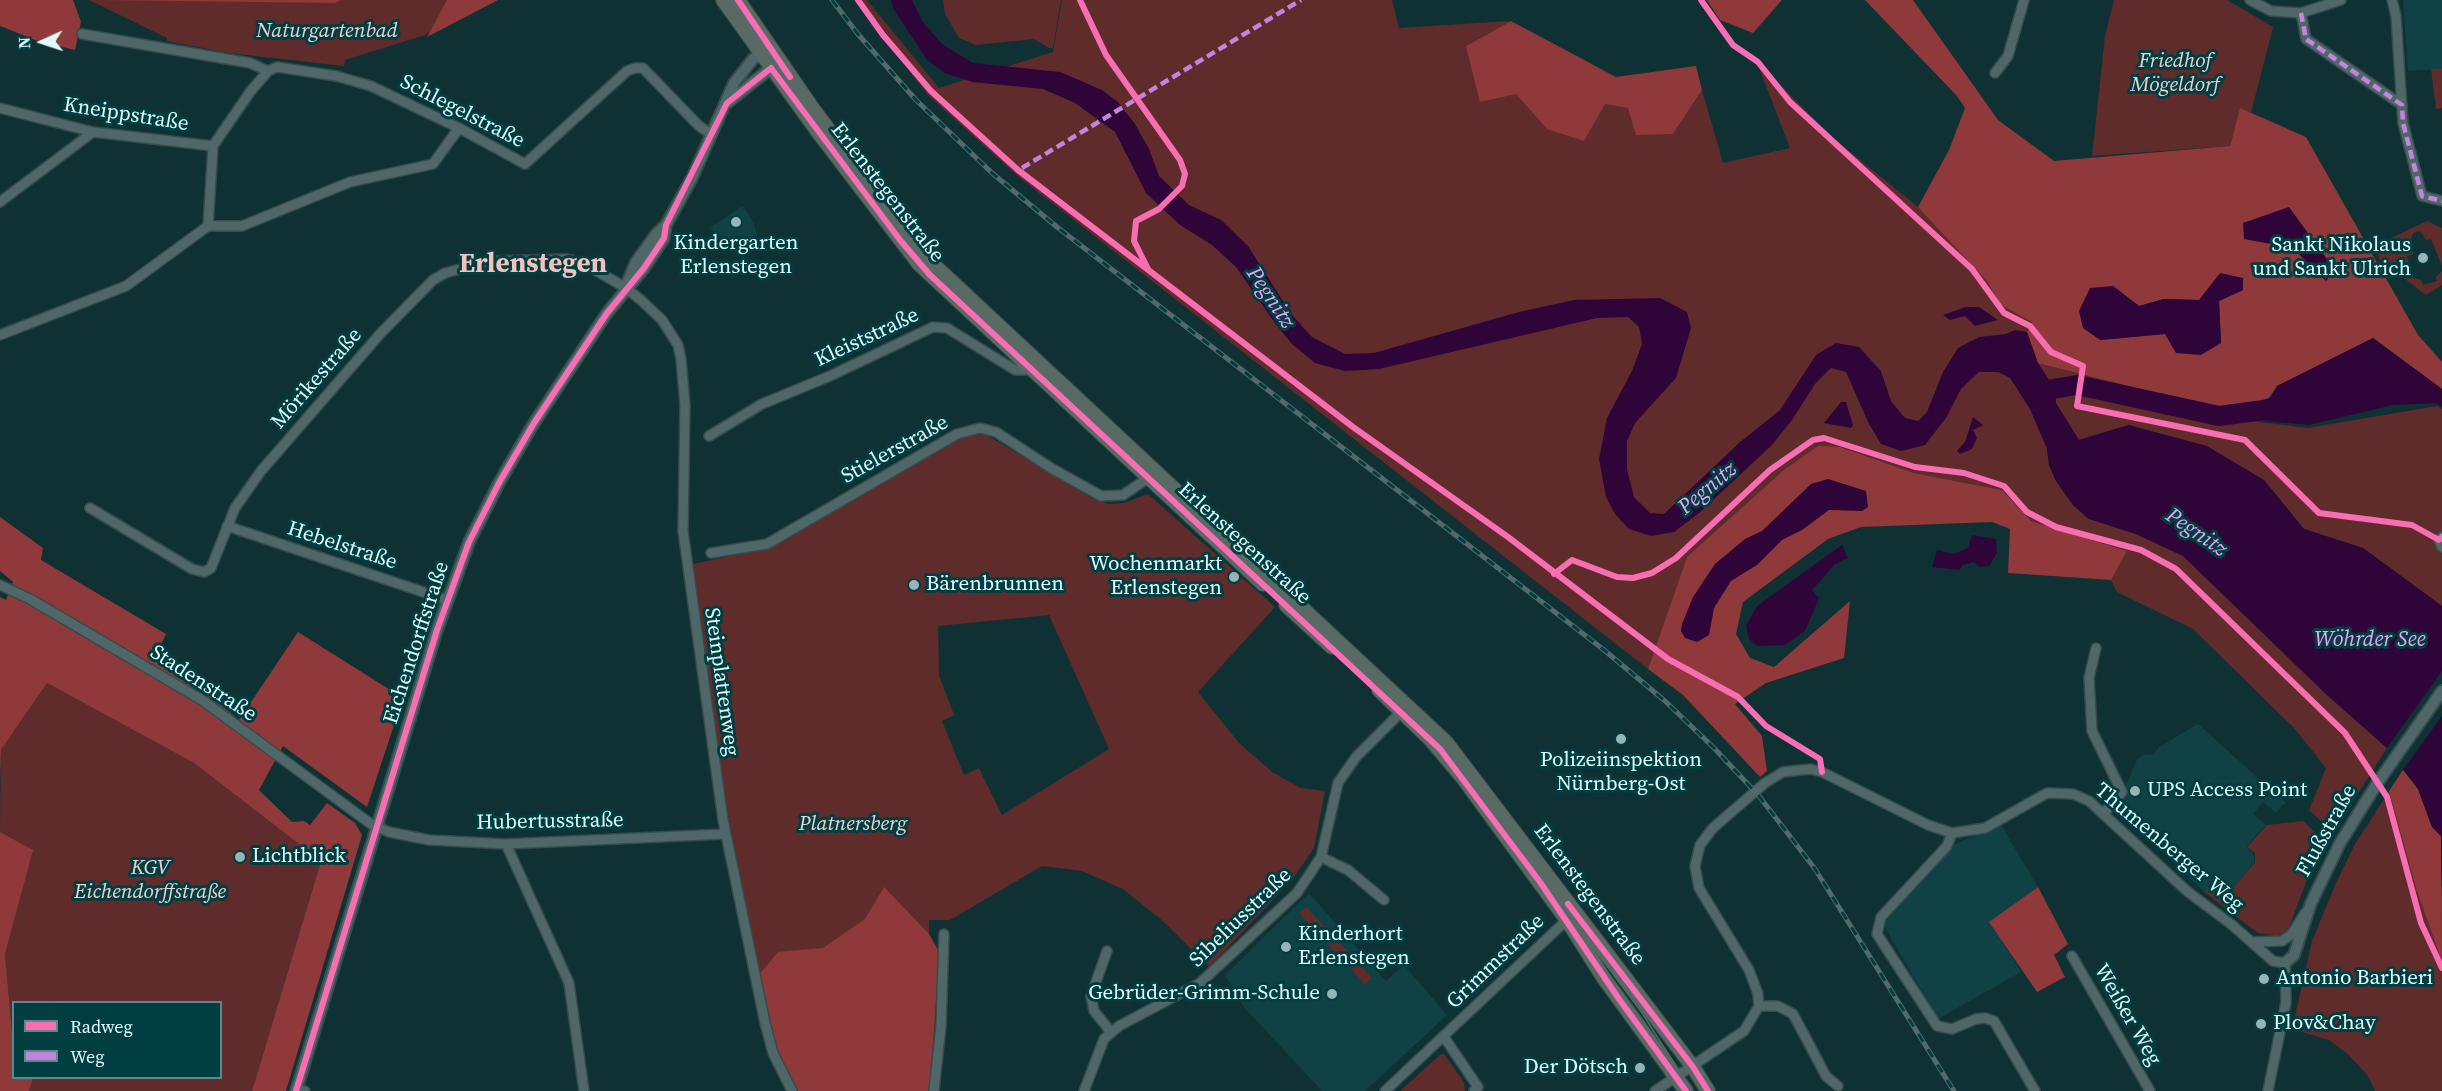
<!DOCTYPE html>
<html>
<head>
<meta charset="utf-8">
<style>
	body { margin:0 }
	#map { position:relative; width:2442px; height:1091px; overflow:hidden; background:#0f3133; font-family:"Source Serif 4",serif }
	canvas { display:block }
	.legend { position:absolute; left:12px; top:1001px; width:210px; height:78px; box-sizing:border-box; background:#003e42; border:2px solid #5a8a8d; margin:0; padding:8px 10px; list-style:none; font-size:18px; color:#e0fbfd }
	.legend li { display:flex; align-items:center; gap:12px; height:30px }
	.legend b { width:30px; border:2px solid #5a8a8d }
	.north { position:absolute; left:12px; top:12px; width:60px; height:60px; -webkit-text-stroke:4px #003e42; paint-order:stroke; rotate:267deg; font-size:16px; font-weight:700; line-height:24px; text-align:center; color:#e0fbfd }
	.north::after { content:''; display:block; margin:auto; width:21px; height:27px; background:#e0fbfd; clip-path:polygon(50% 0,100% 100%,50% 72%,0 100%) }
</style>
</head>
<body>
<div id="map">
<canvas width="2442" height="1091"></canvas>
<ul class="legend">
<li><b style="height:8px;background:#f96db3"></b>Radweg</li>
<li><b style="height:8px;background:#c483df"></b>Weg</li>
</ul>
<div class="north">N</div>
</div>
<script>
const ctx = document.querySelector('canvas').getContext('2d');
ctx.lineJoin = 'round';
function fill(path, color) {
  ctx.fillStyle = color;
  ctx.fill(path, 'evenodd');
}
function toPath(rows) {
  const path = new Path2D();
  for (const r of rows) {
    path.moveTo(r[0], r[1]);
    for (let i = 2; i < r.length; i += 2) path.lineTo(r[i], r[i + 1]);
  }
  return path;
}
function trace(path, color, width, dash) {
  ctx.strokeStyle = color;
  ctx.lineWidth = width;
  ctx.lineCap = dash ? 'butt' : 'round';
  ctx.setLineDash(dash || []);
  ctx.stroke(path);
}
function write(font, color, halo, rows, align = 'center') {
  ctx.font = font + ' "Source Serif 4",serif';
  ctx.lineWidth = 6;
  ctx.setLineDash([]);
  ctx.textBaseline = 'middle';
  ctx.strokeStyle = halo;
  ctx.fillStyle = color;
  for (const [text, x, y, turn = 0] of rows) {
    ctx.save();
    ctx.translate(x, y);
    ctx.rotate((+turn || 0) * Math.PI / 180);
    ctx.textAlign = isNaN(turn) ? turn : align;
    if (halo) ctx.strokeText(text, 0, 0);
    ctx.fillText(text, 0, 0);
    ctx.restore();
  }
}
fill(toPath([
	[2403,0,2442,0,2442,69,2408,71],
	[743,206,754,224,757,236,723,239,709,228],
	[2198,724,2287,804,2282,805,2276,813,2263,802,2253,814,2266,825,2246,847,2254,854,2254,862,2233,888,2215,880,2204,892,2116,807,2137,760,2144,754,2153,755,2159,747],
	[2001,825,2038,887,1990,922,2021,972,1938,1019,1883,924,1952,845],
	[1309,893,1386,981,1404,965,1447,1015,1365,1091,1322,1091,1243,1006,1225,975]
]), '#104145');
fill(toPath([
	[89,0,478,0,425,35,345,60,344,66,229,53,167,41,167,38],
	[854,0,867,0,939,88,1053,52,1062,0,1392,0,1399,28,1511,21,1466,46,1516,94,1547,129,1605,104,1628,107,1673,134,1702,90,1723,163,1790,148,1756,60,1833,138,1918,207,2060,290,2080,333,2259,422,2308,428,2437,406,2442,409,2442,606,2363,548,2304,529,2264,480,2129,425,2047,449,2049,465,2056,481,2073,505,2089,519,2136,534,2183,556,2327,695,2387,748,2333,832,2309,810,2326,768,2295,729,2193,629,2117,592,2111,580,2127,551,2031,521,2002,490,1914,473,1840,447,1687,557,1648,669,1019,177,929,96],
	[943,0,1061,0,1053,48,1049,48,1034,39,976,45,959,38,945,14],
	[2114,0,2227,0,2273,27,2251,113,2240,109,2230,146,2092,156,2105,36],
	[2431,69,2442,69,2442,108,2436,109],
	[2427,221,2442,228,2442,266,2431,239,2426,240,2420,231,2413,233,2411,239,2413,254,2407,256,2413,278,2421,280,2423,285,2437,281,2436,277,2442,271,2442,285,2426,295,2379,259,2376,245],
	[985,434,1095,500,1109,504,1124,503,1148,494,1275,607,1198,692,1239,743,1272,772,1301,788,1325,791,1314,848,1292,880,1209,967,1164,922,1123,889,1082,871,1042,866,950,920,929,920,929,934,939,952,931,1086,774,1045,744,904,719,761,693,564,769,548,953,442,968,436],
	[1049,615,1109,749,1002,815,979,768,964,775,942,721,954,715,939,675,938,626],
	[47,683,194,763,321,861,252,1091,29,1091,33,1078,220,1078,220,1002,14,1002,13,1043,5,954,32,850,0,832,1,750],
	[2403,770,2442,888,2442,1091,2375,1091,2368,1076,2348,1054,2329,1040,2292,1029,2312,941,2336,883,2355,844],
	[2303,821,2326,843,2313,864,2288,930,2277,936,2258,933,2204,892,2215,880,2233,888,2255,862,2255,853,2247,847,2267,825],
	[1306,907,1372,978,1365,984,1299,913],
	[1441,1054,1444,1054,1464,1082,1465,1091,1400,1091]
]), '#5f2c2b');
fill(toPath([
	[0,0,73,0,81,22,75,50,35,40,0,26],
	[101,0,341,0,335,3],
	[447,0,498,0,427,37],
	[1707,0,1782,0,1753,33,1720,20],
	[1865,0,1913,0,1998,120,2054,161,2230,146,2240,108,2306,137,2418,335,2442,362,2442,389,2373,338,2277,386,2263,407,2220,409,2038,363,2027,332,2032,322,2000,304,1987,281,1918,207,1949,150,1965,108,1957,96],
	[2293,248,2335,271,2326,280],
	[2113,286,2139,306,2164,299,2199,300,2243,290,2219,301,2221,343,2165,334,2100,340],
	[1511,21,1616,77,1696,66,1702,90,1673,134,1636,135,1628,108,1605,104,1584,141,1547,129,1516,94,1480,102,1466,46],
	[1818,446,1840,447,1914,473,2002,490,2031,521,2127,551,2111,580,2008,573,2010,529,1992,522,1861,527,1828,539,1743,602,1736,634,1750,658,1774,667,1850,601,1844,658,1766,683,1735,704,1762,736,1767,771,1760,777,1683,695,1648,669,1687,557,1784,470],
	[0,517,43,548,41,560,166,634,158,651,239,720,298,632,403,698,367,807,283,746,259,790,292,822,304,821,310,825,327,803,355,823,362,835,286,1091,252,1091,321,861,194,763,47,683,1,750,0,784,0,597,6,600,13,582,0,571],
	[2403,770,2418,789,2432,827,2441,836,2442,961,2417,891,2389,791],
	[0,832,33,850,5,954,13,1043,14,1078,33,1078,29,1091,0,1091],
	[884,887,929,934,939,952,930,1091,796,1091,774,1045,758,976,778,952,823,948,865,919],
	[2038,887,2068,944,2054,955,2065,977,2037,992,1989,922]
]), '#90393a');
fill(toPath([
	[891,0,912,0,922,21,942,44,973,63,1060,72,1102,90,1118,102,1135,124,1149,149,1159,176,1189,205,1221,220,1248,246,1291,314,1312,337,1345,354,1374,353,1519,312,1574,300,1660,298,1687,312,1691,328,1676,378,1635,423,1627,441,1627,469,1634,497,1650,513,1664,514,1739,443,1780,410,1816,355,1836,343,1859,347,1881,371,1891,401,1905,418,1918,421,1927,412,1943,372,1958,348,1979,337,2006,334,2015,330,2027,332,2038,363,2055,389,2056,403,2079,440,2129,425,2207,446,2264,480,2304,529,2363,548,2442,606,2442,888,2441,836,2432,827,2418,789,2387,748,2327,695,2183,556,2136,534,2089,519,2073,505,2056,481,2049,465,2047,449,2030,409,2010,378,1998,372,1979,372,1961,389,1946,418,1925,445,1901,451,1881,444,1868,422,1846,372,1831,368,1815,384,1792,420,1771,446,1699,513,1674,532,1651,536,1629,529,1615,514,1606,497,1599,459,1607,418,1632,371,1642,344,1639,327,1628,317,1597,318,1379,369,1345,371,1315,363,1292,344,1275,323,1236,267,1212,245,1180,225,1146,193,1115,132,1075,103,1043,89,972,82,945,73,927,60,893,8],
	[2289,207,2335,270,2326,281,2293,248,2244,239,2243,223],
	[2220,273,2243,278,2243,290,2219,301,2221,343,2201,355,2176,353,2165,334,2100,340,2083,328,2079,311,2090,288,2113,286,2139,306,2164,299,2199,300],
	[1966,307,1979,307,1998,320,1975,326,1965,316,1950,320,1943,315],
	[2373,338,2442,389,2442,407,2436,403,2393,405,2309,425,2265,421,2264,410,2277,386],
	[1841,402,1846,402,1853,425,1851,428,1824,423],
	[1973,417,1983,425,1973,430,1977,438,1972,449,1960,454,1957,451,1965,442],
	[1828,479,1866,491,1868,507,1862,511,1829,510,1802,530,1782,540,1757,565,1731,581,1714,608,1709,635,1697,642,1685,638,1681,631,1682,624,1693,597,1715,564,1745,539,1762,531,1811,484],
	[1972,535,1996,539,1997,553,1989,566,1980,567,1974,562,1963,565,1959,570,1932,567,1937,550,1954,554,1968,548],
	[1842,545,1848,558,1834,565,1812,590,1819,598,1805,631,1785,645,1758,646,1749,639,1746,626,1757,606]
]), '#2f0438');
fill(toPath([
	[2442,671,2442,716,2403,770,2387,748]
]), '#0f3133');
trace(toPath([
	[2041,391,2077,385,2219,416,2264,410,2289,403]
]), '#2f0438', 20);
const minor = toPath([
	[2250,0,2271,11,2301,13,2341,0],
	[2392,0,2396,16,2403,123,2422,196,2442,201],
	[2301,13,2306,39,2402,105],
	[82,34,250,63,268,71],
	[1995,73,2008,56,2024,0],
	[0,108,93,132,213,146],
	[0,202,93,132],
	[208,226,213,146,250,92,268,71,277,67,336,76,371,86,459,128,525,164,627,71,635,68,643,68,699,126,712,135],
	[0,335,126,286,208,226,242,226,350,182,433,164,459,128],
	[709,436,762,404,830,376,933,327,947,328,1015,370,1025,370,1032,364],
	[90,508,192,569,204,572,211,568,235,508,261,471,380,334,433,280,445,273,491,261,567,259,583,263,626,288,642,301,662,320,678,345,681,359,685,405,683,531,723,820,765,1023,773,1053,792,1091],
	[227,526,447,600],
	[2442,537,2439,540,2442,547],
	[711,553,767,544,957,434,980,428,996,432,1051,468,1101,496,1123,495,1151,476],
	[0,585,30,599,202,700,371,824,389,832,429,840,506,844,725,834],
	[2096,648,2089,678,2092,731,2122,792,2104,813],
	[1952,833,1947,846,1881,917,1877,934,1937,1026,1952,1029,1976,1019,1985,1018,1994,1021,2035,1091],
	[506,844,569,983,584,1091],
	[1321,857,1348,870,1384,900],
	[2252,942,2282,941,2292,934,2305,913],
	[1107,951,1091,996,1094,1011,1111,1032],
	[2072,956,2150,1091],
	[1759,1006,1778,1006,1793,1014,1826,1076,1838,1086],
	[1444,1037,1478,1087,1474,1091],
	[296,1088,305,1091],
	[934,1091,941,1025,944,934],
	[1084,1091,1104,1039,1119,1026,1200,983,1297,893,1321,857,1338,783,1356,757,1404,709],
	[1385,1091,1570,917],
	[1655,1091,1744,1031,1759,1006,1758,994,1749,970,1699,888,1695,866,1700,845,1713,828,1765,783,1783,772,1810,769,1822,772,1928,825,1952,833,1985,828,2047,793,2073,794,2089,801,2188,892,2231,924,2273,961,2285,963,2286,1002,2268,1091]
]);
const tertiary = toPath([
	[727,103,771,68,774,62],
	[628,281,636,262,657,233,666,225],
	[2285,963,2294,955,2311,903,2340,843,2378,782,2442,691],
	[296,1091,437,630,469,542,500,481,534,423,607,313,644,268,664,238,666,225,692,178,734,83,753,59,761,54,767,54]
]);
const primary = toPath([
	[723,0,818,132,919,264,1263,584],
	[738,0,813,109,907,234,935,266,1446,742,1693,1067,1708,1091],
	[1286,605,1332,647],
	[1379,690,1431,740,1463,778,1567,920,1603,977,1686,1091]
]);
trace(minor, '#354b4c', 12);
trace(tertiary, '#354b4c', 14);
trace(primary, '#354b4c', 16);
trace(minor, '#506769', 9);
trace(tertiary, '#506769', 10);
trace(primary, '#596963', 14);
trace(toPath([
	[727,0,892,227,933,275,1435,740,1456,764,1642,1013,1692,1091]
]), '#526a6c', 1.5);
const rail = toPath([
	[832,0,857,33,916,100,992,173,1057,227,1604,650,1665,701,1714,748,1759,796,1815,869,1954,1091]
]);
trace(rail, '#526a6c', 5);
trace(rail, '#003e42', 3, [9]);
trace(toPath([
	[2301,13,2306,39,2402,105,2403,123,2422,196,2442,201],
	[1022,168,1301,0]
]), '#c483df', 4.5, [9, 4.5]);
trace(toPath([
	[738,0,790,77],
	[858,0,883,35,931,91,1018,170,1353,427,1508,537,1668,659,1738,697,1766,726,1820,759,1822,772],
	[1080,0,1106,55,1180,160,1185,174,1182,186,1159,209,1136,221,1134,241,1148,269],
	[1701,0,1733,45,1758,62,1790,102,1972,269,2004,313,2030,326,2051,352,2083,366,2077,406,2245,440,2319,513,2412,525,2439,540,2442,537],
	[1554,574,1572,560,1617,577,1633,578,1652,573,1676,558,1770,470,1813,440,1824,438,1915,467,1964,473,2004,486,2027,512,2056,527,2141,550,2176,569,2345,733,2387,797,2421,923,2442,968],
	[1568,904,1693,1067,1708,1091],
	[296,1091,437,630,469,542,500,481,534,423,607,313,644,268,664,238,666,225,727,103,771,68,900,240,930,275,1440,749,1540,882,1619,999,1686,1091]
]), '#f96db3', 6);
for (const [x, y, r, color] of [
	[736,222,6,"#97b4b6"],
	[2423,258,6,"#97b4b6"],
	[1234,577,6,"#97b4b6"],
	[914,585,6,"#97b4b6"],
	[1621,739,6,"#97b4b6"],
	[2135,791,6,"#97b4b6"],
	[240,857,6,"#97b4b6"],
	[1286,947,6,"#97b4b6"],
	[2264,979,6,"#97b4b6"],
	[1332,994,6,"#97b4b6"],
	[2261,1024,6,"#97b4b6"],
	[1640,1068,6,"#97b4b6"]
]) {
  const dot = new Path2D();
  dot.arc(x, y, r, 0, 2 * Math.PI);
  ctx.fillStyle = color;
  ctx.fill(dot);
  trace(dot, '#003e42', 2);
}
write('italic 21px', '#eed0ce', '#003e42', [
	["Naturgartenbad",327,32],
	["Friedhof",2175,62],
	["Mögeldorf",2175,86],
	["Platnersberg",853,825],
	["KGV",150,869],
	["Eichendorffstraße",150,893]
]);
write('21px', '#e0fbfd', '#003e42', [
	["Schlegelstraße",462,112,27],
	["Kneippstraße",126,115,9],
	["Erlenstegenstraße",887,193,52],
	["Kleiststraße",867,338,-25],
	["Mörikestraße",317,379,-49],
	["Stielerstraße",895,450,-29],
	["Erlenstegenstraße",1244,544,42],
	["Hebelstraße",342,546,18],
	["Eichendorffstraße",417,643,-72],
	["Steinplattenweg",721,682,82],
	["Stadenstraße",203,684,33],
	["Hubertusstraße",550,822,-1],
	["Flußstraße",2327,831,-61],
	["Thumenberger Weg",2169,848,40],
	["Erlenstegenstraße",1589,895,53],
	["Sibeliusstraße",1241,918,-44],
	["Grimmstraße",1496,962,-44],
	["Weißer Weg",2127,1015,60]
]);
write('21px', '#e0fbfd', '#003e42', [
	["Kindergarten",736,244,"center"],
	["Erlenstegen",736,268,"center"],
	["Sankt Nikolaus",2411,246,"right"],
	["und Sankt Ulrich",2411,270,"right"],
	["Wochenmarkt",1222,565,"right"],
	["Erlenstegen",1222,589,"right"],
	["Bärenbrunnen",926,585],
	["Polizeiinspektion",1621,761,"center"],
	["Nürnberg-Ost",1621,785,"center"],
	["UPS Access Point",2147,791],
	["Lichtblick",252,857],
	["Kinderhort",1298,935],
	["Erlenstegen",1298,959],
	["Antonio Barbieri",2276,979],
	["Gebrüder-Grimm-Schule",1320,994,"right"],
	["Plov&Chay",2273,1024],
	["Der Dötsch",1628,1068,"right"]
], 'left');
write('italic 22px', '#eca2f4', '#003e42', [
	["Pegnitz",1270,298,56],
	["Pegnitz",1708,489,-40],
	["Pegnitz",2196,533,34],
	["Wöhrder See",2370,640]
]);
write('bold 27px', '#f5c1bd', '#003e42', [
	["Erlenstegen",533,265]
]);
</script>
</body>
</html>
